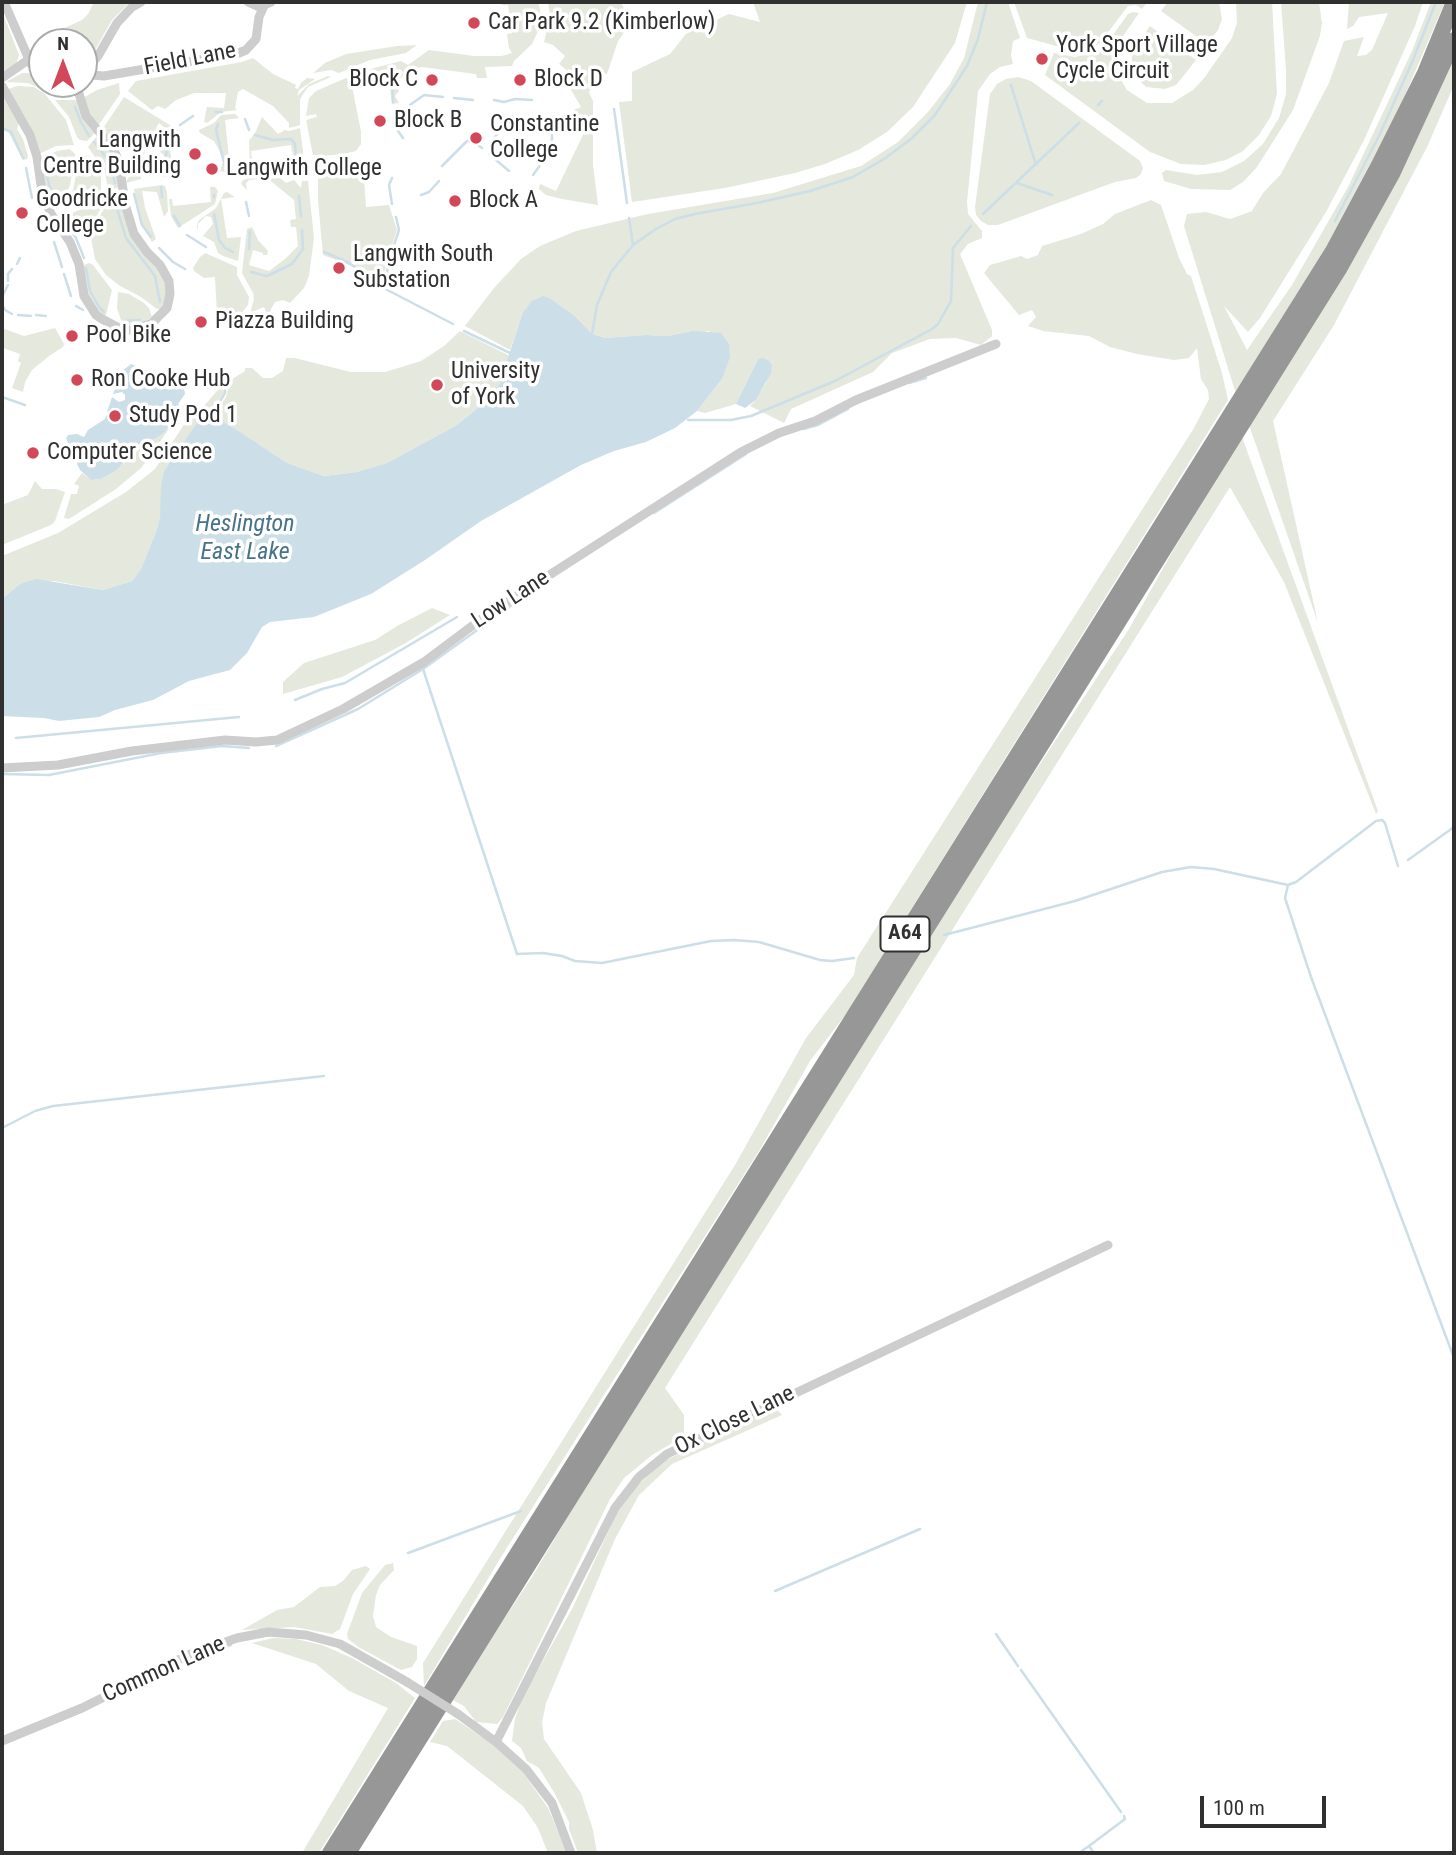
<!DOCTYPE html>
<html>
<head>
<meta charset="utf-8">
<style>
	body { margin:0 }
	#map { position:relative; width:1456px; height:1855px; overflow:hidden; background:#fff; font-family:"Roboto Condensed",sans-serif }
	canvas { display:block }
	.frame { position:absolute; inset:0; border:4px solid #303030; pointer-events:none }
	.north { position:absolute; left:28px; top:28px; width:70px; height:70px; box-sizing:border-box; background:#fff; border:2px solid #acacac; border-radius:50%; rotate:0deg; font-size:19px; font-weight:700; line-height:28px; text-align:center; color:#303030 }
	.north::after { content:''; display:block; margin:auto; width:24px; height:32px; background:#d24859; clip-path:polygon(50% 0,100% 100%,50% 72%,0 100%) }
	.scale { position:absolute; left:1200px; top:1796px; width:126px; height:32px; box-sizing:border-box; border:4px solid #303030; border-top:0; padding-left:9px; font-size:21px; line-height:24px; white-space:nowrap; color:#303030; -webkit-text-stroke:5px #fff; paint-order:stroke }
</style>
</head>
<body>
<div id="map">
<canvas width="1456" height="1855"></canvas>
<div class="frame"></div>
<div class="north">N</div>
<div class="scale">100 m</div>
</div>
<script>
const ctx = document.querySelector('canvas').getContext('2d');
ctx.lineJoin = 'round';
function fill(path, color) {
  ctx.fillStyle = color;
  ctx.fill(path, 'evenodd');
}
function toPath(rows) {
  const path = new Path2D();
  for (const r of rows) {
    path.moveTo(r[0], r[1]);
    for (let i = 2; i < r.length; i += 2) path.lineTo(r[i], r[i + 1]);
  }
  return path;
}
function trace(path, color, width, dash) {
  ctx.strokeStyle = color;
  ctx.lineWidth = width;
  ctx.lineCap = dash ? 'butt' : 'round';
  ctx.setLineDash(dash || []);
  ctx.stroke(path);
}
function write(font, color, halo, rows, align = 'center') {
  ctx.font = font + ' "Roboto Condensed",sans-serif';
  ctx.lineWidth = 7;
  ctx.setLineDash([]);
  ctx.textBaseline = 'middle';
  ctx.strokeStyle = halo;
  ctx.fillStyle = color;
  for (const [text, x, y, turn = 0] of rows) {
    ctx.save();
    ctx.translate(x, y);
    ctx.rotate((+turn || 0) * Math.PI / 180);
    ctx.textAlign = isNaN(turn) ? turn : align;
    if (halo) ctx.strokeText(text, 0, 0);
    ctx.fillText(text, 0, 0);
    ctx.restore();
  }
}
fill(toPath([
	[94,2,130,2,112,20,95,50,92,48,90,53,84,52,84,42,55,42,51,40,49,35,82,20,88,14],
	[502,2,538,2,540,9,539,29,532,44,514,61,512,66,485,67,487,78,477,78,476,74,422,67,411,69,394,83,399,91,395,96,399,103,392,104,389,77,361,80,367,71,374,68,401,61,408,65,429,50,474,56,502,56,512,53,509,48,507,34,512,33,508,5,502,5],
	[548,2,621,2,629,20,628,27,618,41,607,74,602,73,589,92,593,101,593,165,598,205,562,199,546,195,539,189,540,184,556,191,584,133,574,110,581,107,566,81,574,76,559,64,565,56,553,45,544,42,550,15],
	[753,2,967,2,955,43,913,107,887,132,858,150,825,164,795,173,725,188,632,202,619,102,632,101,632,72,670,54,686,34,729,14,760,22],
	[978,2,1008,2,1020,38,1013,41,1011,55,1013,64,1000,67,990,74,978,91,967,202,968,214,982,231,982,238,968,244,960,254,992,330,992,336,981,345,956,338,930,339,892,353,873,372,791,409,784,423,750,406,756,400,766,383,772,365,758,359,736,404,705,413,697,411,722,379,725,368,709,331,701,333,692,331,668,336,646,335,605,338,592,334,575,316,551,299,522,314,510,350,465,326,494,288,521,259,540,246,576,231,648,214,773,193,861,166,898,142,928,112,950,84,964,58],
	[1014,2,1147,2,1142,9,1136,5,1128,6,1100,43,1086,51,1074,51,1027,38],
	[1168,2,1219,2,1222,19,1218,30,1207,44,1161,11],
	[1236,2,1272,2,1277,94,1271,116,1259,135,1243,151,1226,160,1204,165,1181,164,1150,152,1045,75,1054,53,1075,57,1097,51,1107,43,1128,14,1133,12,1139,13,1123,36,1118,54,1121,80,1127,90,1147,103,1172,103,1193,90,1205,77,1232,38,1237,23],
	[1281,2,1319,2,1322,23,1320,36,1293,110,1257,167,1243,182,1230,190,1191,189,1164,181,1162,173,1166,170,1197,175,1222,172,1244,161,1263,144,1279,118,1286,94,1286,70],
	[1349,2,1423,2,1415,26,1364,140,1326,212,1260,318,1248,332,1224,306,1247,350,1292,285,1348,187,1412,51,1431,2,1445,2,1390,130,1305,287,1236,394,1184,226,1187,214,1206,212,1230,219,1252,211,1263,193,1281,174,1329,83,1344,41,1364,37,1357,56,1366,55,1372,50,1388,13,1359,17,1353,26,1347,29],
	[2,11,19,55,16,64,2,72],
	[1150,26,1196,60,1176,85,1165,89,1146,87,1134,75,1132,68,1132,57,1136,46],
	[417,45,406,53,370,60,339,73,331,70,313,73,325,63,346,54,397,46],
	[1454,52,1454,85,1428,145,1334,325,1273,421,1318,623,1249,425],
	[253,58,273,74,296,85,295,88,298,89,301,83,307,78,315,79,299,90,297,96,309,84,328,76,331,77,308,87,300,99,300,125,289,128,289,123,273,106,243,89,238,92,235,108,237,110,221,112,207,123,204,122,207,107,224,108,226,93,194,93,176,100,165,109,158,106,152,110,128,91,136,81,242,62],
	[22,73,28,73,42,81,42,84,70,84,73,86,74,96,56,96,28,83,6,82],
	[1018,77,1031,81,1140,161,1143,168,1141,174,1136,178,1115,182,998,225,988,225,981,221,976,215,975,207,990,94,997,84,1006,79],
	[346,78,353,81,352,87,361,131,361,144,356,151,343,154,322,156,313,155,306,120,317,117,316,114,306,116,309,98,316,91],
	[119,83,120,94,98,126,91,118,83,98,97,90],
	[18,86,34,87,45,94,66,120,74,145,56,146,39,154,30,126,8,89],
	[2,96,19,123,17,129,23,139,28,156,27,159,23,160,8,131,2,130],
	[124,97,178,130,170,149,173,171,168,176,164,177,161,174,164,155,160,152,170,132,159,123,146,146,141,165,141,179,126,183,128,178,134,174,134,144,130,140,119,149,115,149,102,130],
	[55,100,77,100,95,133,87,141,80,140,77,137,69,117],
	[235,114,239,118,225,120,229,158,227,171,224,172,220,171,223,162,219,150,214,141,200,133,199,130,214,123,221,115],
	[262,117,278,134,285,130,289,131,300,128,304,159,294,161,291,145,251,151,253,166,250,166,249,141,255,133],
	[98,135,115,155,120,187,108,190,105,171,88,147],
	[70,149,75,154,75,159,70,185,66,195,52,212,47,198,40,159,57,151],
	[83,155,92,157,97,163,101,178,101,190,83,203,62,208,73,190,79,160],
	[363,167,366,207,389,205,397,230,387,260,383,283,349,265,323,255,318,201,318,169],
	[272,171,286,183,294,180,301,188,302,181,308,181,314,238,309,276,304,288,290,303,283,300,275,302,271,309,271,315,268,317,264,307,252,312,251,310,254,299,253,293,242,273,247,229,252,227,258,240,268,251,267,255,263,255,263,253,253,250,249,265,269,271,285,259,298,246,296,227,291,227,290,220,296,219,294,200,267,178,249,180,246,183,247,190,241,184,243,180],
	[162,185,165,186,167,192,168,211,164,217,157,192,142,191,145,208,156,239,152,242,140,222,134,189],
	[210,187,215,187,218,191,215,204,178,228,171,216,169,199,172,199,173,206,211,202],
	[227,192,235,197,221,199,227,238,241,237,238,261,223,256,218,253,214,242,203,236,213,224,211,217,206,216,198,224,198,230,197,227,198,221,216,208,224,193],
	[121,194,125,211,163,274,168,292,163,309,157,309,141,297,120,286,106,275,95,259,91,238,96,222,112,196],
	[102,200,103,204,89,230,84,232,69,216,70,214],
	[1151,200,1161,205,1179,258,1187,274,1191,276,1222,373,1228,400,846,1014,810,1061,759,1151,501,1557,424,1686,423,1663,735,1165,806,1038,854,975,857,958,1194,428,1209,399,1208,390,1201,379,1197,348,1189,358,1174,360,1137,354,1110,347,1089,336,1043,331,1028,326,1036,317,1032,310,1019,315,984,273,990,265,1021,256,1027,259,1038,255,1042,246,1081,234,1103,224,1115,214],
	[205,253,237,267,237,275,249,297,248,305,239,316,227,318,217,314,215,277,204,278,194,271,193,268,200,257],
	[89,263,93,265,112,290,106,315,103,317,89,300,82,266],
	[118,292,129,294,144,303,149,308,152,317,138,325,128,326,122,323,117,308],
	[2,328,24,336,55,328,64,344,63,347,49,356,32,370,25,382,23,392,12,388,21,363,18,361,20,354,3,348,2,350],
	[460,331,510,356,500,383,486,401,457,425,387,463,357,472,324,476,287,463,239,431,213,417,226,397,228,389,226,383,245,371,245,368,252,368,263,378,272,378,283,371,286,358,295,358,351,372,385,372,421,361,444,346],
	[222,385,224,393,210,416,204,416,194,427,164,471,160,518,156,532,141,569,132,581,103,590,54,581,20,584,2,599,2,556,58,533,126,492,155,469,194,409,199,412],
	[184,404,186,405,141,468,116,489,69,519,64,518,71,494,77,494,79,486,74,484,82,473,91,480,101,479,117,470,139,445,155,439,165,432],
	[1242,437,1378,811,1376,814,1284,582,1230,487,665,1388,684,1415,684,1436,652,1455,624,1478,610,1499,503,1717,497,1724,476,1722,464,1706,451,1699,532,1577,631,1411,761,1208,970,870,1129,629,1171,554],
	[35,481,42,489,56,489,65,492,55,521,51,525,2,545,2,505,28,495],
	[432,608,450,615,404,644,342,677,283,694,283,682,304,663,375,640,397,626],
	[775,1407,782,1415,672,1464,639,1495,615,1539,546,1703,542,1722,544,1739,581,1793,593,1830,597,1853,578,1853,569,1829,569,1822,555,1794,539,1768,527,1761,521,1748,512,1741,515,1719,522,1698,573,1607,617,1513,638,1485,662,1462],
	[393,1563,394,1570,380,1585,376,1595,373,1616,376,1627,391,1637,417,1646,417,1659,412,1667,401,1670,360,1648,348,1639,347,1634,362,1593,385,1565],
	[366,1566,370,1569,353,1594,340,1629,332,1634,294,1627,242,1630,277,1610,294,1607,320,1587,335,1586,343,1581,352,1570],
	[273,1638,296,1639,322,1645,352,1658,396,1683,415,1698,319,1853,302,1853,388,1708,349,1691,316,1664,252,1643],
	[455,1719,491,1743,522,1771,548,1808,567,1853,548,1853,538,1828,523,1806,447,1746,430,1742,443,1721]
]), '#e4e8dd');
fill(toPath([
	[543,296,551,299,575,316,592,334,605,338,646,335,668,336,692,331,721,333,729,344,730,357,722,379,697,411,675,428,646,442,614,451,581,465,481,521,425,560,371,594,314,617,270,622,262,627,247,653,230,670,189,681,153,700,115,710,99,717,59,721,44,718,2,716,2,599,20,584,36,579,103,590,132,581,141,569,156,532,160,518,161,487,164,471,194,427,204,416,212,416,239,431,287,463,324,476,357,472,387,463,457,425,486,401,500,383,522,314,532,301],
	[762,358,768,360,772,365,771,373,756,400,745,408,736,404,758,359],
	[131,364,161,376,184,389,185,394,178,404,181,407,165,432,155,439,138,445,117,470,101,479,91,480,80,470,77,464,80,450,70,447,66,438,68,435,77,434,84,437,88,430,105,419,106,415,112,422,121,420,121,413,117,409,107,412,112,397,119,402,125,400,125,395,122,392,113,394,119,378,123,382,127,380,125,376,119,376,121,372]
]), '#ccdee7');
trace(toPath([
	[392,85,393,102],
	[1011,85,1036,165],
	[454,98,473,100],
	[494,100,504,102,515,99,532,100],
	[410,105,424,95,443,97],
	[1098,105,1102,101],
	[75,107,81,122,89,136],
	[614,109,627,203],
	[216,112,222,112],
	[395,113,398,131,403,138],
	[245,119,249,130],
	[218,124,216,130,225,166],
	[180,125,193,116],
	[2,128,11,132,23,158],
	[255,135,273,140,291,139,295,144,296,156],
	[94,142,110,162,115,183],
	[489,144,509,120],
	[489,154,509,171],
	[544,157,552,140,552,132],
	[45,159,48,180,55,205],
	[442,166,467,141,472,141,482,148],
	[26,168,32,198],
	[163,170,168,145,174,133],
	[533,175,543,161],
	[392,178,389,185,392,204],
	[1017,183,1052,195],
	[161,187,162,197],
	[134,194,142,225,151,237],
	[421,195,429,192,439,181],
	[299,196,301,216],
	[214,197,214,195],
	[115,202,126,238,155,276,160,302],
	[246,202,249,216],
	[214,214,219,240,225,248,233,252],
	[983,214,1079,123],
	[174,216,180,226],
	[629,218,633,245],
	[1335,221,1379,136,1413,60,1436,2],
	[64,222,76,238,84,258],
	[187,235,206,247],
	[54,242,62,267],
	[159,248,173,262,185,269],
	[249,249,250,231],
	[324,252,336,257],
	[2,253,3,254],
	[338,258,351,264,372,282,453,324],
	[17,264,20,258],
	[86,268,90,291,99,307,104,312],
	[251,272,267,276,292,264,303,249,302,230],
	[64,274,71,296],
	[8,281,8,274,12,269],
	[386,288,388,263,399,230,396,217],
	[2,297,8,285],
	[3,306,5,310,12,314],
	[76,306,83,310],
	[18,315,31,316],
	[36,315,46,316],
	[124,321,140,320],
	[464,331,510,353],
	[592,334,597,305,611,272,633,245,656,229,675,219,695,214,757,203,810,191,853,177,884,159,911,139,935,115,967,66,978,39,987,2],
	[909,383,926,378],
	[2,397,25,405],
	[212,416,225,393,225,388],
	[688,420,731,420,751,416,835,381,932,329,938,324,951,301,953,248,971,226],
	[803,429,818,425,848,409],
	[654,513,746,454],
	[519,600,423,669,517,954,543,953,562,956,575,961,602,963,711,941,734,940,759,942,820,960,832,961,854,958],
	[295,700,322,689,345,683,457,617],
	[16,738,239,717],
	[276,746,358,709,423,669],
	[2,774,49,775,161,753,222,746,249,748],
	[1408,860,1454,827],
	[1288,885,1285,898,1311,977,1454,1358],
	[944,935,1075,901,1162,872,1191,867,1214,869,1288,885,1296,882,1376,821,1382,820,1385,823,1398,866],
	[2,1128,35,1111,53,1106,324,1076],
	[408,1553,521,1511],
	[775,1591,920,1529],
	[996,1634,1018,1666],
	[216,1650,231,1645],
	[1021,1670,1121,1812],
	[1079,1853,1089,1846],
	[1094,1853,1089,1846,1125,1819,1124,1816]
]), '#ccdee7', 2.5);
trace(toPath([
	[4,2,31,64,42,74],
	[248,2,259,7,271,2],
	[86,71,91,75,104,76,239,53,246,50,256,39,259,17,264,6],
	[84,72,98,56,117,23,132,7,141,2],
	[2,78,28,60],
	[2,86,30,135,37,157,42,192,51,214,70,242,79,264,84,296,96,315,102,319,123,330,134,330,152,323,167,308,170,294,169,281,160,265,147,252,134,234,125,204,119,162,114,150,86,116,76,84],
	[2,768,58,765,132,751,225,740,256,742,277,740,343,709,424,662,484,617,741,452,779,433,815,421,856,400,996,344],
	[458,1714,496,1742,526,1769,552,1803,571,1853],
	[2,1741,82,1708,188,1655,237,1638,268,1632,306,1635,340,1644,407,1682],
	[496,1742,615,1508,639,1477,667,1454,1108,1245]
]), '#cdcdcd', 9);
trace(toPath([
	[330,1853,1333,251,1379,165,1425,73,1454,2],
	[348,1853,1339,269,1393,172,1454,40]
]), '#979797', 16);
trace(toPath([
	[407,1682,458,1714]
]), '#cdcdcd', 9);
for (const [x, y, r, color] of [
	[474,23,7,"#d24859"],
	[1042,59,7,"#d24859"],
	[432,80,7,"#d24859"],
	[520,80,7,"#d24859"],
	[380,121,7,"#d24859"],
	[476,138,7,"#d24859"],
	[195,154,7,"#d24859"],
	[212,169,7,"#d24859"],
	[455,201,7,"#d24859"],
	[22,213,7,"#d24859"],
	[339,268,7,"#d24859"],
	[201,322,7,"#d24859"],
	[72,336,7,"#d24859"],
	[77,380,7,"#d24859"],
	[437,385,7,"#d24859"],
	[115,416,7,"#d24859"],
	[33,453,7,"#d24859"]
]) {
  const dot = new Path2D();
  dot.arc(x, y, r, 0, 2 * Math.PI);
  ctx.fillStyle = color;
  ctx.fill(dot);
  trace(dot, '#fff', 2.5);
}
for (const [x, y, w] of [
	[905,934,49]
]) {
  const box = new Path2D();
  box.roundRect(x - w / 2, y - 17.5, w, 35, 5);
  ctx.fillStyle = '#fff';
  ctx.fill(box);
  trace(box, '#303030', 2);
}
write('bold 21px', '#303030', null, [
	["A64",905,934]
]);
write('23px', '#303030', '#fff', [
	["Car Park 9.2 (Kimberlow)",488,23],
	["York Sport Village",1056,46],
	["Cycle Circuit",1056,72],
	["Block C",418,80,"right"],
	["Block D",534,80],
	["Block B",394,121],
	["Constantine",490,125],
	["College",490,151],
	["Langwith",181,141,"right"],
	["Centre Building",181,167,"right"],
	["Langwith College",226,169],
	["Goodricke",36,200],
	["College",36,226],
	["Block A",469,201],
	["Langwith South",353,255],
	["Substation",353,281],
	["Piazza Building",215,322],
	["Pool Bike",86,336],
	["University",451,372],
	["of York",451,398],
	["Ron Cooke Hub",91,380],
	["Study Pod 1",129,416],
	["Computer Science",47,453]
], 'left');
write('23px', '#303030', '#fff', [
	["Field Lane",190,60,-11],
	["Low Lane",511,600,-33],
	["Ox Close Lane",735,1421,-26],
	["Common Lane",164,1670,-24]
]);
write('italic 24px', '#477389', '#fff', [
	["Heslington",245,525],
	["East Lake",245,553]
]);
</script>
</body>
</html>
